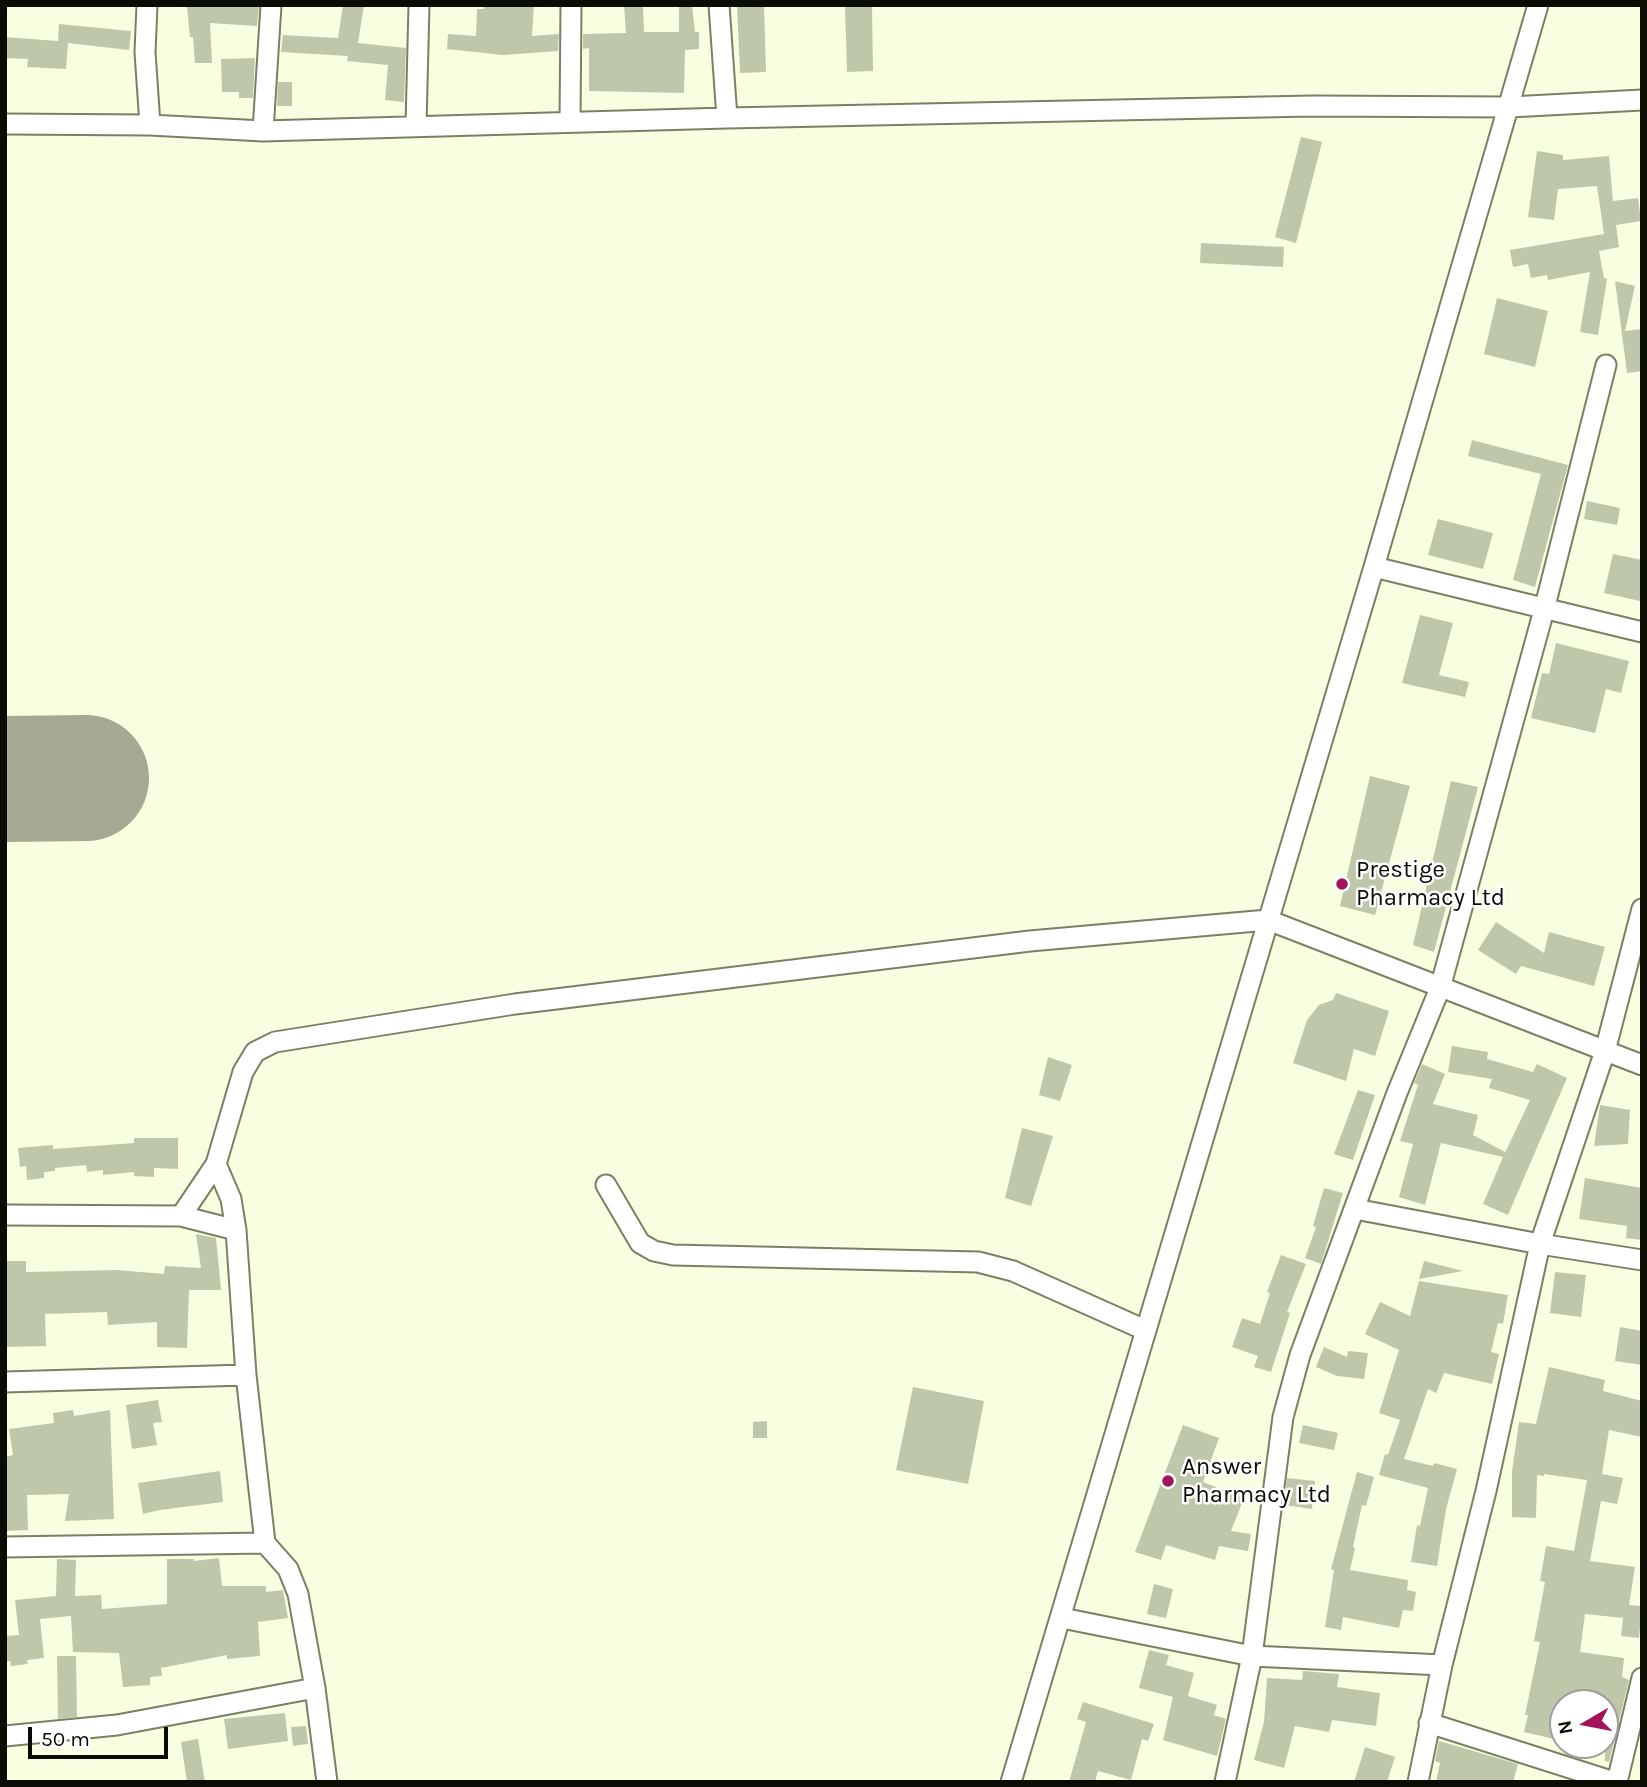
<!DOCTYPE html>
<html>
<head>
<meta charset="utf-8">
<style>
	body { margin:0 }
	#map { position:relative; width:1647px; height:1787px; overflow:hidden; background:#f7ffe0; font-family:Karla,sans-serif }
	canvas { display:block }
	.frame { position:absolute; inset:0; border:7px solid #0a0d04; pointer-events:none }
	.north { position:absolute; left:1549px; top:1689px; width:70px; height:70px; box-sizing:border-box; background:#fff; border:2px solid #9d9e9b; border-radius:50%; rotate:260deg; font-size:19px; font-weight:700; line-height:28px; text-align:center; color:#0a0d04 }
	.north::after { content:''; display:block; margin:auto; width:24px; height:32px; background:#a3155a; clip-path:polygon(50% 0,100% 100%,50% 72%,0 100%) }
	.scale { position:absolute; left:28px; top:1727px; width:140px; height:32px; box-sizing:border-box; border:4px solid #0a0d04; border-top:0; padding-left:9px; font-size:21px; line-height:24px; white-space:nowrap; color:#0a0d04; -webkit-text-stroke:5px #fff; paint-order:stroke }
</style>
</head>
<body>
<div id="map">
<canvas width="1647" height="1787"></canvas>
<div class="frame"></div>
<div class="north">N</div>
<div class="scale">50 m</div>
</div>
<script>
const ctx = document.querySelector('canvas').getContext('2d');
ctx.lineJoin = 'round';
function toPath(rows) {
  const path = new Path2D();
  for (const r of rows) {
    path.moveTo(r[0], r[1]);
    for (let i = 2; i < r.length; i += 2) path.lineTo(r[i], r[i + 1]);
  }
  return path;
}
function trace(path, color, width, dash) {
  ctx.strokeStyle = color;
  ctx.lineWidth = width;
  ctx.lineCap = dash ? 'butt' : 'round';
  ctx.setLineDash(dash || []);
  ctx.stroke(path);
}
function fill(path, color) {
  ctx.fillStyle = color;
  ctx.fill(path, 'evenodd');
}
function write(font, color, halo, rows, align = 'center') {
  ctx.font = font + ' Karla,sans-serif';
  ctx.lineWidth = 5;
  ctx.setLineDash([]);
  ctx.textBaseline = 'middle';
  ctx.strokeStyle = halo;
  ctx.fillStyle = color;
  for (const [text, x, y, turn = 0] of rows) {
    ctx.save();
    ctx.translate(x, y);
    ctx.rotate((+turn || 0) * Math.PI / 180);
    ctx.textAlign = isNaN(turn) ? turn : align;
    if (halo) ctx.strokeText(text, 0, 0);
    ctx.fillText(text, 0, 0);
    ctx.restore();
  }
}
trace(toPath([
	[5,779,86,778]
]), '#a3a992', 126);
fill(toPath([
	[204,5,259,5,257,26,210,23,212,63,195,63,193,37,190,37,187,7],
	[343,5,364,5,358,43,406,48,404,102,385,100,388,65,347,61,348,56,281,52,283,35,338,38],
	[484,5,534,5,532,36,559,34,558,51,503,55,447,49,448,34,476,36,477,9,484,9],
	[624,5,643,5,644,32,679,32,679,5,692,5,695,32,699,32,699,49,685,50,684,93,589,91,589,48,583,49,583,34,626,33],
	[737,5,764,5,766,72,740,73],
	[845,5,872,5,873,71,847,72],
	[59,24,131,31,129,50,68,43,66,69,27,67,28,59,5,58,5,37,58,41],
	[255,58,253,98,239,98,239,92,222,92,221,59],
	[278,82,292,82,292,106,277,106],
	[1301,137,1322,142,1296,243,1275,237],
	[1537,151,1563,155,1563,160,1609,156,1613,201,1638,198,1641,221,1616,225,1619,247,1599,251,1604,278,1607,279,1598,335,1580,332,1590,272,1548,280,1547,275,1531,278,1528,264,1513,267,1510,250,1604,234,1597,186,1558,189,1554,220,1528,217],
	[1201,243,1284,247,1283,267,1200,263],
	[1615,281,1635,286,1625,331,1642,329,1642,371,1627,373],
	[1497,298,1548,311,1535,367,1484,354],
	[1472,440,1568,465,1535,587,1513,580,1541,474,1468,456],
	[1587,501,1620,508,1617,525,1584,519],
	[1438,519,1493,533,1483,569,1428,555],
	[1613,554,1642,560,1640,601,1604,593],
	[1420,615,1453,623,1439,675,1469,682,1465,697,1402,683],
	[1556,643,1629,661,1621,693,1606,689,1595,733,1531,718,1542,673,1549,674],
	[1370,776,1410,786,1375,915,1340,906],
	[1451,781,1478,787,1434,952,1413,945],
	[1496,922,1544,953,1549,932,1605,947,1594,986,1521,966,1516,974,1478,950],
	[1336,993,1389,1011,1375,1056,1354,1049,1346,1081,1293,1063,1307,1020,1319,1005,1333,1000],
	[1452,1046,1488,1052,1487,1059,1533,1072,1537,1064,1567,1078,1508,1215,1483,1204,1503,1157,1441,1143,1425,1205,1399,1197,1413,1144,1400,1141,1418,1085,1414,1083,1422,1064,1445,1074,1433,1104,1478,1115,1473,1135,1505,1152,1504,1155,1530,1100,1489,1088,1492,1079,1448,1072],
	[1048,1057,1072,1065,1060,1101,1039,1095],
	[1358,1090,1375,1095,1353,1160,1334,1154],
	[1600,1105,1630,1110,1628,1144,1594,1146],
	[1022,1128,1053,1136,1031,1206,1005,1198],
	[134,1138,178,1138,178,1169,154,1168,154,1177,134,1176,134,1172,103,1175,103,1170,87,1172,86,1165,55,1168,55,1171,44,1172,44,1178,27,1180,26,1166,20,1167,18,1148,53,1145,53,1149,134,1143],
	[1585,1178,1642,1188,1642,1240,1626,1238,1627,1226,1579,1219],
	[1324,1188,1343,1193,1321,1264,1305,1258,1316,1227,1313,1226],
	[196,1234,216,1238,221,1290,189,1290,187,1348,157,1347,157,1322,108,1325,107,1312,45,1314,46,1346,5,1347,5,1261,26,1261,26,1272,117,1270,164,1274,165,1266,201,1268],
	[1281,1255,1306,1264,1287,1312,1290,1313,1271,1372,1254,1367,1258,1356,1232,1347,1242,1318,1260,1324,1270,1293,1267,1292],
	[1424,1261,1463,1271,1419,1279],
	[1555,1272,1586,1275,1581,1317,1550,1313],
	[1419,1281,1508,1295,1503,1324,1498,1323,1491,1352,1499,1354,1492,1384,1444,1373,1436,1393,1428,1389,1404,1459,1433,1466,1434,1463,1457,1469,1446,1509,1437,1566,1411,1562,1417,1525,1420,1526,1428,1488,1379,1475,1385,1454,1388,1455,1400,1420,1379,1413,1399,1350,1365,1334,1380,1302,1410,1316],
	[1620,1327,1642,1331,1642,1365,1615,1361],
	[1324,1347,1347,1357,1348,1351,1368,1353,1364,1379,1337,1376,1316,1367],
	[1549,1367,1605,1380,1603,1391,1642,1401,1642,1437,1609,1430,1602,1474,1623,1478,1617,1504,1601,1501,1590,1561,1635,1567,1629,1605,1642,1606,1639,1638,1621,1636,1623,1618,1585,1614,1580,1652,1624,1658,1622,1677,1629,1680,1609,1762,1605,1761,1605,1703,1563,1696,1563,1741,1524,1732,1528,1715,1525,1715,1540,1642,1534,1641,1545,1582,1540,1581,1546,1546,1574,1551,1587,1480,1544,1474,1544,1476,1537,1475,1536,1518,1512,1517,1512,1472,1519,1422,1536,1424],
	[913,1387,984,1401,968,1484,896,1470],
	[158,1400,162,1422,153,1423,157,1445,132,1449,126,1405],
	[73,1410,74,1416,110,1410,114,1519,65,1521,69,1494,27,1495,28,1530,5,1531,5,1457,13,1455,9,1429,54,1423,53,1413],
	[767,1421,767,1438,753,1438,753,1422],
	[1183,1425,1219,1438,1203,1482,1244,1498,1231,1531,1251,1534,1248,1551,1219,1546,1215,1560,1166,1545,1161,1560,1135,1552],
	[1303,1425,1338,1433,1334,1450,1299,1443],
	[220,1471,223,1502,160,1510,143,1514,138,1483],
	[1357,1472,1374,1477,1366,1506,1362,1505,1353,1547,1355,1548,1350,1570,1408,1580,1407,1590,1416,1592,1413,1611,1403,1610,1399,1628,1343,1617,1341,1630,1325,1627,1334,1570,1331,1569],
	[1287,1478,1315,1481,1312,1509,1284,1505],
	[219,1558,222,1586,266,1586,266,1592,283,1590,288,1618,258,1622,260,1656,227,1659,227,1655,161,1668,162,1676,150,1677,150,1685,123,1687,119,1653,73,1652,71,1616,40,1619,44,1658,27,1660,28,1664,11,1666,10,1661,5,1661,5,1636,19,1635,15,1600,56,1596,57,1559,76,1560,75,1596,101,1595,102,1609,167,1604,167,1559,194,1559,194,1561],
	[1154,1584,1173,1589,1166,1618,1147,1614],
	[1149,1650,1169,1655,1166,1665,1194,1673,1188,1696,1217,1705,1214,1715,1226,1719,1217,1756,1163,1740,1173,1697,1139,1688],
	[57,1656,76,1656,77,1717,58,1719],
	[1303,1671,1339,1674,1337,1687,1380,1693,1376,1726,1332,1720,1329,1732,1295,1726,1284,1768,1254,1760,1264,1722,1267,1678,1302,1680],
	[1083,1702,1154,1724,1148,1741,1142,1739,1131,1780,1098,1771,1095,1782,1069,1782,1086,1722,1077,1719],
	[285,1713,288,1741,228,1749,224,1719],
	[306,1726,308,1744,293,1746,291,1727],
	[198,1739,205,1782,187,1782,181,1742],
	[1439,1741,1518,1764,1513,1782,1436,1782,1440,1763,1435,1761],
	[1365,1747,1395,1757,1387,1782,1354,1782]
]), '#bfc7aa');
const minor = toPath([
	[147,5,145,52,150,125],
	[719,5,727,118],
	[570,122,571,5],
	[5,124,150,125,263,131,727,118,1312,106,1510,107,1642,100],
	[416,125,419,5],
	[263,131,271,5],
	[1374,567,1642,632],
	[606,1185,640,1243,654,1251,673,1255,978,1262,1013,1271,1145,1330],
	[1355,1209,1540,1244,1642,1260],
	[5,1215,181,1216,236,1230],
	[181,1216,216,1164],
	[5,1382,246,1375],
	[5,1547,265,1543],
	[1062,1618,1252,1656,1442,1665],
	[1429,1723,1614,1782],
	[5,1736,117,1725,315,1688],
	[327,1782,315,1688,298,1594,288,1569,265,1543,246,1375,236,1230,231,1199,216,1164,243,1072,255,1052,275,1042,515,1004,1030,941,1268,920,1642,1065],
	[1011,1782,1374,567,1538,5],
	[1225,1782,1252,1656,1283,1417,1300,1355,1397,1093,1440,988,1544,610,1606,365],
	[1418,1782,1442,1665,1486,1491,1540,1244,1605,1051,1642,909],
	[1617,1782,1642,1678]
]);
trace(minor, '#798064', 23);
trace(minor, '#fff', 19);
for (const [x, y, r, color] of [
	[1342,884,7,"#a3155a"],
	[1168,1481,7,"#a3155a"]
]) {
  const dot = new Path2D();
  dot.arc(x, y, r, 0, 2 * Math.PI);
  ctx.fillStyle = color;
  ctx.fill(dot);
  trace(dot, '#fff', 2.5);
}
write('24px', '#0a0d04', '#fff', [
	["Prestige",1356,870],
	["Pharmacy Ltd",1356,898],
	["Answer",1182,1467],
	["Pharmacy Ltd",1182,1495]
], 'left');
</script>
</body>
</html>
